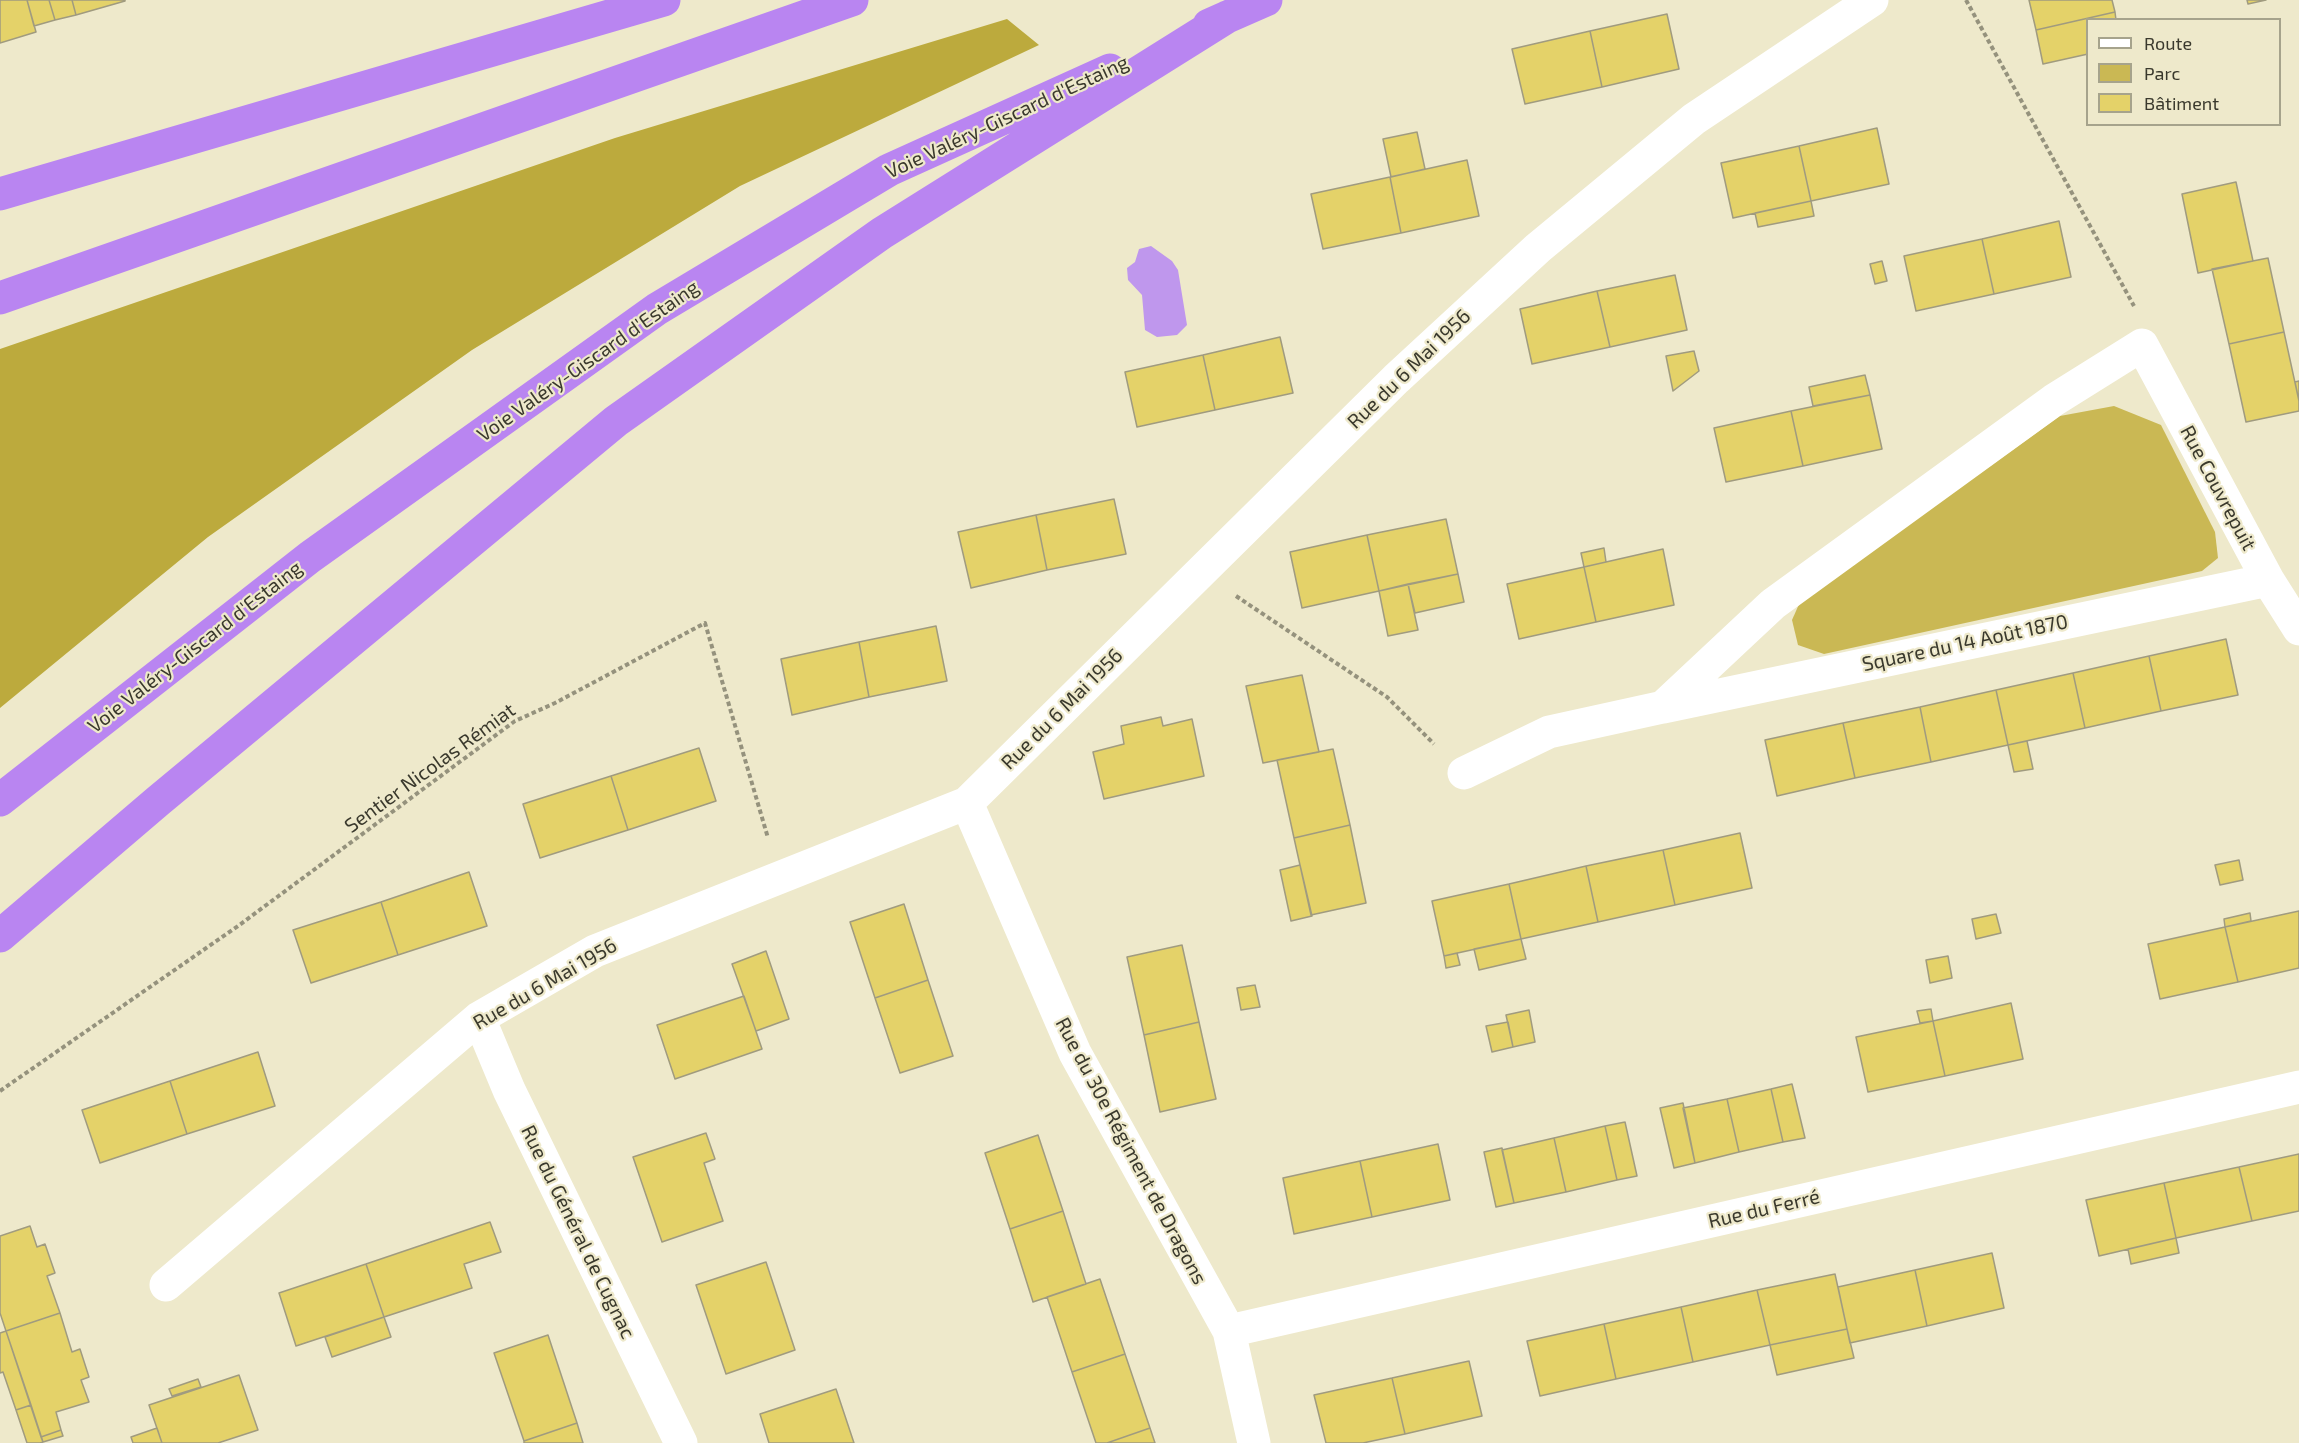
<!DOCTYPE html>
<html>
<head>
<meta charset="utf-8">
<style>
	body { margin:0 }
	#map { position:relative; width:2299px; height:1443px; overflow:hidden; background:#eee9cb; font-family:"Exo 2",sans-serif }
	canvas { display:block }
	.legend { position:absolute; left:2086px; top:18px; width:195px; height:108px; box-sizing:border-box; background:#eee9cb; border:2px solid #a6a38c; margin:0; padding:8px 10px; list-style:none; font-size:18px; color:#3a392d }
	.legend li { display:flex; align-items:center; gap:12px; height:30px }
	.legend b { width:30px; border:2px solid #a6a38c }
</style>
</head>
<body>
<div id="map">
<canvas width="2299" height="1443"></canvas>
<ul class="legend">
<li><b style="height:8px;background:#fff"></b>Route</li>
<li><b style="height:16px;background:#cab854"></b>Parc</li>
<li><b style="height:16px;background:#e4d269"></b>Bâtiment</li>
</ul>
</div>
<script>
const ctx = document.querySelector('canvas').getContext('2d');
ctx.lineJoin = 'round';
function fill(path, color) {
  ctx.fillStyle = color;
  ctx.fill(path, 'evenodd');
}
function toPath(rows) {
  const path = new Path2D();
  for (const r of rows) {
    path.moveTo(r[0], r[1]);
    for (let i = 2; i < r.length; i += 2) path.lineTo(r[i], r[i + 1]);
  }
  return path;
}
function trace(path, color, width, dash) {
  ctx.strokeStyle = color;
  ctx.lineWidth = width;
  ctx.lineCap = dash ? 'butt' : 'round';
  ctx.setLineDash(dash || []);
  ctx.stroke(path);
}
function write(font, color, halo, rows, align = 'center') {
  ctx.font = font + ' "Exo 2",sans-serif';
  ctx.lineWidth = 4.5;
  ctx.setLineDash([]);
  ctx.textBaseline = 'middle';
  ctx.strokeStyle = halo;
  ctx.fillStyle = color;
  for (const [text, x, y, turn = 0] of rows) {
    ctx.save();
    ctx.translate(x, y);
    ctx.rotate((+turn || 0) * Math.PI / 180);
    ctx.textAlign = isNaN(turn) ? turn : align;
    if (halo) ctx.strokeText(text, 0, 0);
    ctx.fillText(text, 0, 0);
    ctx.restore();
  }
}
fill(toPath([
	[2114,406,2161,425,2215,532,2218,558,2202,571,1824,654,1798,645,1792,620,1800,602,2060,416]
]), '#cab854');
fill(toPath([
	[1007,19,1039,45,740,186,472,350,208,537,0,708,0,349,615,138]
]), '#bcaa3d');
fill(toPath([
	[1151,246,1172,261,1178,270,1187,325,1177,335,1157,337,1145,330,1142,295,1128,280,1127,268,1135,262,1139,249]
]), '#bf97ed');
const building = toPath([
	[0,0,27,0,36,32,0,43,0,0],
	[27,0,49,0,55,20,34,26,27,0],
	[49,0,72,0,76,15,55,20,49,0],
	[72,0,125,0,125,1,76,15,72,0],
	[2029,0,2112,0,2115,12,2036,30,2029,0],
	[2247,0,2266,0,2248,4,2247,0],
	[2115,12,2116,20,2088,20,2088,54,2043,64,2036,30,2115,12],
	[1667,14,1679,69,1602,87,1590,31,1667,14],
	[1590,31,1602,87,1525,104,1512,49,1590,31],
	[1877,128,1889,184,1811,201,1799,146,1877,128],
	[1417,132,1425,169,1391,177,1383,139,1417,132],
	[1799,146,1811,201,1733,218,1721,163,1799,146],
	[1467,160,1479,216,1401,233,1390,177,1467,160],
	[1390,177,1401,233,1323,249,1311,194,1390,177],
	[2236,182,2253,261,2198,273,2182,194,2236,182],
	[1811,201,1814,216,1758,227,1755,213,1811,201],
	[2059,221,2071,277,1994,294,1982,239,2059,221],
	[1982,239,1994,294,1916,311,1904,256,1982,239],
	[2268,258,2284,332,2229,344,2212,269,2268,258],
	[1882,261,1887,281,1875,284,1870,264,1882,261],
	[1675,275,1687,330,1610,347,1597,291,1675,275],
	[1597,291,1610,347,1532,364,1520,309,1597,291],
	[2284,332,2299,401,2299,411,2246,422,2229,344,2284,332],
	[1280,337,1293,393,1215,410,1203,355,1280,337],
	[1694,351,1699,371,1673,391,1666,356,1694,351],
	[1203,355,1215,410,1137,427,1125,372,1203,355],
	[1865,375,1870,395,1813,406,1809,387,1865,375],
	[2299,381,2299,401,2295,382,2299,381],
	[1870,395,1882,449,1803,466,1791,411,1870,395],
	[1791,411,1803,466,1726,482,1714,428,1791,411],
	[1114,499,1126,554,1047,570,1036,515,1114,499],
	[1036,515,1047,570,971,588,958,532,1036,515],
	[1446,519,1458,574,1379,591,1367,535,1446,519],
	[1367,535,1379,591,1302,608,1290,552,1367,535],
	[1604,548,1606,562,1584,567,1581,553,1604,548],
	[1663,549,1674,605,1596,622,1584,567,1663,549],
	[1584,567,1596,622,1519,639,1507,584,1584,567],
	[1458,574,1464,602,1415,613,1408,584,1458,574],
	[1408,584,1418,630,1388,636,1379,591,1408,584],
	[936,626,947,681,869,697,859,642,936,626],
	[2226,639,2238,695,2161,711,2149,656,2226,639],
	[859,642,869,697,792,715,781,659,859,642],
	[2149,656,2161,711,2085,728,2073,673,2149,656],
	[2073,673,2085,728,2008,745,1996,690,2073,673],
	[1302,675,1319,752,1263,763,1246,686,1302,675],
	[1996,690,2008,745,1931,762,1920,707,1996,690],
	[1920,707,1931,762,1855,778,1843,723,1920,707],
	[1161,717,1163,726,1192,719,1204,776,1104,799,1093,752,1124,744,1121,726,1161,717],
	[1843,723,1855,778,1777,796,1765,740,1843,723],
	[2027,741,2033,769,2014,772,2008,745,2027,741],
	[699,748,716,801,628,830,611,776,699,748],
	[1333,749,1350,825,1294,838,1277,760,1333,749],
	[611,776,628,830,540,858,523,804,611,776],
	[1350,825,1366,903,1311,915,1294,838,1350,825],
	[1740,833,1752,888,1675,905,1663,850,1740,833],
	[1663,850,1675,905,1598,922,1586,866,1663,850],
	[2239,860,2243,880,2220,885,2215,865,2239,860],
	[1300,865,1312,916,1291,921,1280,870,1300,865],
	[1586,866,1598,922,1521,939,1509,884,1586,866],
	[469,872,487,926,398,955,381,902,469,872],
	[1509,884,1521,939,1444,956,1432,901,1509,884],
	[381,902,398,955,311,983,293,930,381,902],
	[904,904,928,980,875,998,850,922,904,904],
	[2299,911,2299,968,2238,982,2225,927,2299,911],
	[2250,913,2251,921,2225,927,2224,919,2250,913],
	[1996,914,2001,933,1976,939,1972,919,1996,914],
	[2225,927,2238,982,2160,999,2148,944,2225,927],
	[1521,939,1526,959,1479,970,1474,949,1521,939],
	[1182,945,1199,1022,1144,1035,1127,957,1182,945],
	[766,951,789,1019,756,1031,732,964,766,951],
	[1457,953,1460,965,1446,968,1444,956,1457,953],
	[1948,956,1952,978,1930,983,1926,960,1948,956],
	[928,980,953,1056,900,1073,875,998,928,980],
	[1255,985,1260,1007,1241,1010,1237,988,1255,985],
	[744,996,762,1049,675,1079,657,1025,744,996],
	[2011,1003,2023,1059,1945,1076,1933,1021,2011,1003],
	[1931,1009,1933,1021,1920,1023,1917,1011,1931,1009],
	[1529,1010,1535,1042,1513,1047,1506,1015,1529,1010],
	[1933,1021,1945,1076,1868,1092,1856,1037,1933,1021],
	[1199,1022,1216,1099,1160,1112,1144,1035,1199,1022],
	[1508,1022,1513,1047,1492,1052,1486,1026,1508,1022],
	[258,1052,275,1106,187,1134,170,1081,258,1052],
	[170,1081,187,1134,100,1163,82,1110,170,1081],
	[1792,1084,1805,1138,1783,1142,1771,1089,1792,1084],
	[1771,1089,1783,1142,1739,1152,1727,1099,1771,1089],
	[1727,1099,1739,1152,1695,1163,1683,1108,1727,1099],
	[1683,1103,1695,1163,1674,1168,1660,1108,1683,1103],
	[1625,1122,1637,1176,1617,1180,1605,1126,1625,1122],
	[1605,1126,1617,1180,1566,1192,1554,1138,1605,1126],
	[706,1133,715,1159,704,1163,723,1221,662,1242,633,1157,706,1133],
	[1038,1135,1063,1211,1010,1229,985,1153,1038,1135],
	[1554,1138,1566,1192,1514,1203,1502,1150,1554,1138],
	[1438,1144,1450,1200,1372,1217,1360,1161,1438,1144],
	[1502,1148,1514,1203,1496,1207,1484,1152,1502,1148],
	[2299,1154,2299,1211,2252,1221,2239,1167,2299,1154],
	[1360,1161,1372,1217,1294,1234,1283,1178,1360,1161],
	[2239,1167,2252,1221,2176,1238,2164,1183,2239,1167],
	[2164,1183,2176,1238,2099,1256,2086,1200,2164,1183],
	[1063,1211,1086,1284,1033,1302,1010,1229,1063,1211],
	[490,1222,501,1252,464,1264,472,1288,384,1317,366,1264,490,1222],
	[30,1226,37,1247,45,1244,55,1273,47,1276,60,1313,6,1331,0,1313,0,1236,30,1226],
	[2176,1238,2179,1253,2131,1264,2128,1249,2176,1238],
	[1992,1253,2004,1308,1927,1326,1915,1270,1992,1253],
	[766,1262,795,1350,726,1374,696,1285,766,1262],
	[366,1264,384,1317,296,1346,279,1293,366,1264],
	[1915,1270,1927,1326,1850,1343,1838,1287,1915,1270],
	[1835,1274,1847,1329,1770,1345,1757,1290,1835,1274],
	[1100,1279,1125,1354,1072,1372,1047,1297,1100,1279],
	[1757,1290,1770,1345,1693,1362,1681,1307,1757,1290],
	[1681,1307,1693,1362,1616,1379,1604,1324,1681,1307],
	[60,1313,72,1352,80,1349,89,1377,81,1380,89,1402,56,1412,61,1430,41,1437,6,1331,60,1313],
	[384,1317,391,1337,332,1357,325,1337,384,1317],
	[1604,1324,1616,1379,1540,1396,1527,1341,1604,1324],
	[1847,1329,1854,1358,1777,1375,1770,1345,1847,1329],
	[6,1331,31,1405,16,1410,3,1372,0,1373,0,1333,6,1331],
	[548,1335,577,1423,524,1441,494,1353,548,1335],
	[1125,1354,1150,1428,1107,1443,1096,1443,1072,1372,1125,1354],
	[1469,1361,1482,1416,1405,1434,1392,1378,1469,1361],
	[239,1375,258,1430,218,1443,162,1443,149,1405,239,1375],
	[1392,1378,1405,1434,1363,1443,1326,1443,1314,1395,1392,1378],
	[198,1379,201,1387,172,1396,169,1389,198,1379],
	[836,1389,854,1443,769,1443,760,1414,836,1389],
	[31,1405,43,1442,40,1443,27,1443,16,1410,31,1405],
	[577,1423,583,1443,524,1443,524,1441,577,1423],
	[157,1428,162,1443,133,1443,131,1437,157,1428],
	[1150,1428,1155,1443,1107,1443,1150,1428],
	[61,1430,63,1436,43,1442,41,1437,61,1430]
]);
fill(building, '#e4d269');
trace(building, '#a09b7f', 1.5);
trace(toPath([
	[1966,0,2134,306],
	[1236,596,1387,697,1434,744],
	[0,1091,238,926,515,721,555,703,705,623,768,838]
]), '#95927d', 4, [4.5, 3]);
trace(toPath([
	[1663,707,2268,580],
	[1464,773,1549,732,1663,707,1773,604,2054,400,2142,345,2268,580,2299,629],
	[967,803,1075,1053,1229,1331,1254,1443],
	[479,1018,509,1090,681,1443],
	[166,1285,479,1018,595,951,967,803,1396,379,1538,248,1694,119,1872,0],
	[1229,1331,2299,1087]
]), '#fff', 33);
trace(toPath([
	[1209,25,1266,0],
	[0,194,664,0],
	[0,298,852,0],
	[0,800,310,557,657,309,889,170,1110,70],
	[0,936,158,801,616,421,882,233,1227,17]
]), '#b985f1', 33);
write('20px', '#3a392d', '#eee9cb', [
	["Voie Valéry-Giscard d'Estaing",1007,117,-25],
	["Voie Valéry-Giscard d'Estaing",588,361,-35],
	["Rue du 6 Mai 1956",1409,369,-44],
	["Rue Couvrepuit",2218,488,62],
	["Square du 14 Août 1870",1965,643,-12],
	["Voie Valéry-Giscard d'Estaing",195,647,-38],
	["Rue du 6 Mai 1956",1062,709,-45],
	["Sentier Nicolas Rémiat",430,768,-36],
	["Rue du 6 Mai 1956",545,984,-30],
	["Rue du 30e Régiment de Dragons",1131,1151,62],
	["Rue du Ferré",1764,1209,-13],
	["Rue du Général de Cugnac",578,1232,64]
]);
</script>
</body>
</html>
